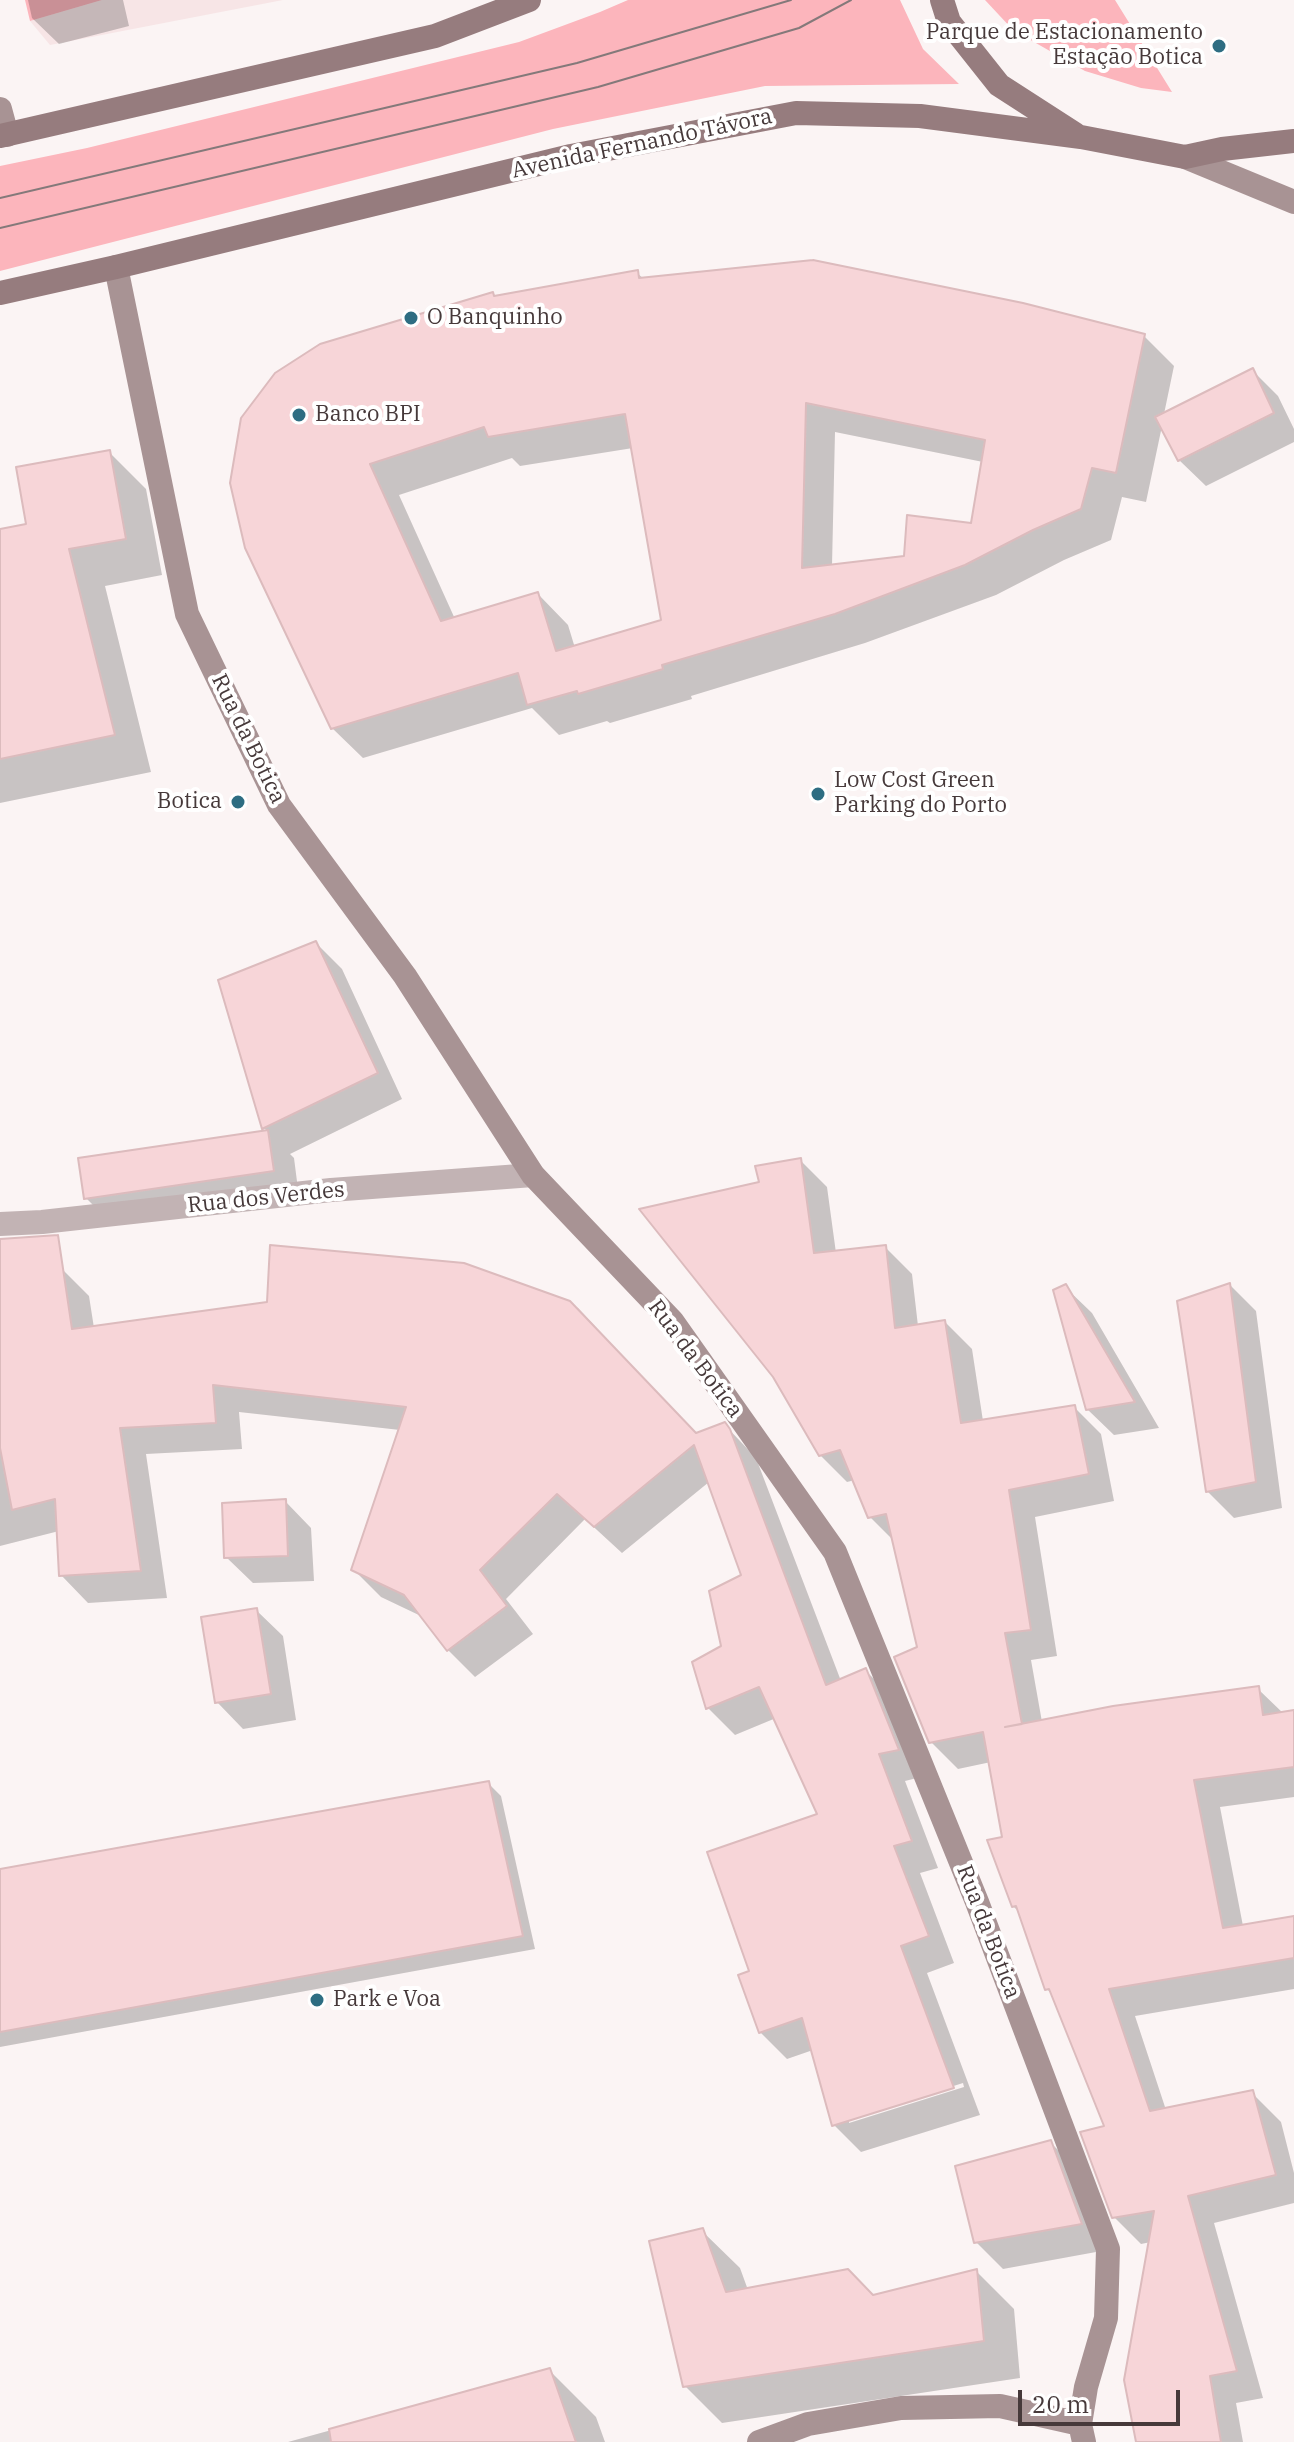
<!DOCTYPE html>
<html>
<head>
<meta charset="utf-8">
<style>
	body { margin:0 }
	#map { position:relative; width:1294px; height:2442px; overflow:hidden; background:#fbf4f4; font-family:"IBM Plex Serif",serif }
	canvas { display:block }
	.scale { position:absolute; left:1018px; top:2390px; width:162px; height:36px; box-sizing:border-box; border:4px solid #46393a; border-top:0; padding-left:10px; font-size:24px; line-height:28px; white-space:nowrap; color:#46393a; -webkit-text-stroke:6px #fff; paint-order:stroke }
</style>
</head>
<body>
<div id="map">
<canvas width="1294" height="2442"></canvas>
<div class="scale">20 m</div>
</div>
<script>
const ctx = document.querySelector('canvas').getContext('2d');
ctx.lineJoin = 'round';
function fill(path, color) {
  ctx.fillStyle = color;
  ctx.fill(path, 'evenodd');
}
function toPath(rows) {
  const path = new Path2D();
  for (const r of rows) {
    path.moveTo(r[0], r[1]);
    for (let i = 2; i < r.length; i += 2) path.lineTo(r[i], r[i + 1]);
  }
  return path;
}
function trace(path, color, width, dash) {
  ctx.strokeStyle = color;
  ctx.lineWidth = width;
  ctx.lineCap = dash ? 'butt' : 'round';
  ctx.setLineDash(dash || []);
  ctx.stroke(path);
}
function write(font, color, halo, rows, align = 'center') {
  ctx.font = font + ' "IBM Plex Serif",serif';
  ctx.lineWidth = 8;
  ctx.setLineDash([]);
  ctx.textBaseline = 'middle';
  ctx.strokeStyle = halo;
  ctx.fillStyle = color;
  for (const [text, x, y, turn = 0] of rows) {
    ctx.save();
    ctx.translate(x, y);
    ctx.rotate((+turn || 0) * Math.PI / 180);
    ctx.textAlign = isNaN(turn) ? turn : align;
    if (halo) ctx.strokeText(text, 0, 0);
    ctx.fillText(text, 0, 0);
    ctx.restore();
  }
}
fill(toPath([
	[102,0,283,0,50,45,30,21]
]), '#f7e5e6');
fill(toPath([
	[25,0,102,0,30,21],
	[628,0,900,0,923,49,959,84,765,86,553,129,0,271,0,166,87,148,519,42,600,12],
	[985,0,1115,0,1172,92,1141,88,1085,71,1013,30]
]), '#fcb5bc');
fill(toPath([
	[28,0,123,0,129,26,59,44,32,18],
	[637,273,644,279,1144,336,1174,366,1164,414,1252,370,1278,396,1294,429,1294,442,1206,486,1179,460,1162,426,1146,502,1122,497,1111,540,1064,560,996,595,865,643,691,696,692,699,610,723,607,721,559,735,532,708,363,758,332,728,246,547,495,297],
	[835,432,983,462,972,525,906,557,832,566],
	[633,448,663,622,575,648,568,625,538,594,455,619,399,495,512,458,520,466],
	[109,452,146,489,162,575,105,586,151,772,0,803,0,531,28,526],
	[316,943,342,969,402,1099,290,1154,294,1158,299,1197,112,1224,86,1198,268,1132,264,1128],
	[800,1160,827,1187,836,1253,885,1247,912,1274,918,1326,945,1322,972,1349,983,1421,1074,1407,1101,1434,1114,1501,1035,1517,1057,1656,1031,1660,1042,1722,1258,1689,1284,1714,1294,1713,1294,1797,1220,1807,1243,1926,1294,1918,1294,1989,1135,2016,1166,2110,1254,2095,1281,2122,1294,2173,1294,2203,1214,2223,1263,2398,1236,2403,1243,2442,1139,2442,1151,2242,1141,2244,1114,2217,1106,2127,1054,1996,1047,1989,1020,1913,1013,1906,991,1762,958,1769,931,1742,919,1648,894,1541,870,1517,855,1480,847,1482,820,1455,761,1184],
	[463,1264,578,1308,696,1435,724,1424,756,1458,841,1681,866,1671,893,1698,925,1776,905,1781,938,1868,920,1873,954,1963,927,1973,980,2115,861,2152,834,2125,813,2050,787,2059,760,2032,752,1972,819,1815,776,1718,735,1735,708,1708,744,1576,709,1482,622,1553,585,1519,506,1599,533,1634,475,1677,448,1650,423,1617,381,1597,354,1570,400,1430,239,1412,242,1449,146,1454,167,1598,88,1603,61,1575,59,1531,0,1546,0,1282,62,1269,89,1296,94,1328,269,1304],
	[963,2083,964,2087,849,2123,849,2119],
	[1230,1285,1256,1311,1282,1508,1234,1518,1208,1492],
	[1065,1287,1092,1313,1159,1428,1114,1435,1087,1409],
	[285,1501,311,1528,314,1581,253,1583,226,1557],
	[256,1610,283,1636,296,1720,243,1729,217,1702],
	[488,1783,501,1796,535,1949,0,2047,0,1871],
	[1050,2142,1077,2169,1107,2250,1003,2269,976,2242],
	[702,2231,740,2268,748,2290,873,2297,977,2272,1014,2309,1020,2378,722,2423,685,2386],
	[549,2370,596,2417,605,2442,288,2442]
]), '#0003');
const building = toPath([
	[813,260,1023,303,1145,334,1116,473,1092,468,1081,509,1033,530,965,565,835,614,662,665,663,669,578,694,577,691,527,705,518,673,331,729,245,548,230,483,241,418,275,373,320,344,493,292,494,296,638,270,639,278,813,260],
	[806,403,985,440,971,523,907,515,904,556,802,568,806,403],
	[625,414,661,620,556,651,538,592,441,621,370,464,484,427,488,437,625,414],
	[1253,368,1274,413,1178,461,1155,417,1253,368],
	[110,450,126,539,69,549,115,735,0,759,0,529,26,524,16,467,110,450],
	[316,941,378,1073,262,1129,218,980,316,941],
	[268,1130,274,1171,84,1199,78,1158,268,1130],
	[801,1158,814,1253,886,1245,895,1328,945,1320,961,1423,1075,1405,1089,1474,1009,1490,1031,1630,1005,1633,1022,1724,1005,1727,1113,1706,1259,1686,1263,1715,1294,1710,1294,1767,1194,1780,1223,1928,1294,1916,1294,1958,1109,1989,1150,2111,1253,2090,1276,2175,1188,2196,1237,2371,1210,2376,1221,2442,1136,2442,1124,2380,1154,2211,1112,2218,1080,2132,1104,2126,1049,1989,1045,1990,1016,1906,1012,1907,987,1840,1002,1837,983,1732,929,1743,894,1657,917,1647,886,1514,868,1518,840,1450,819,1456,773,1377,639,1209,759,1182,755,1166,801,1158],
	[58,1235,72,1329,267,1302,270,1245,464,1263,570,1301,696,1433,725,1422,730,1429,826,1685,866,1668,899,1750,879,1754,912,1841,894,1846,929,1936,901,1946,954,2088,832,2126,802,2018,759,2033,738,1975,749,1971,707,1852,817,1814,759,1687,706,1709,692,1662,721,1646,709,1591,741,1575,694,1445,594,1527,557,1494,480,1570,507,1606,447,1651,404,1595,351,1570,406,1407,213,1385,216,1423,120,1428,141,1571,59,1576,55,1499,12,1510,0,1448,0,1239,58,1235],
	[1230,1283,1256,1482,1206,1492,1177,1301,1230,1283],
	[1066,1284,1135,1402,1086,1410,1053,1290,1066,1284],
	[286,1499,288,1556,224,1558,222,1503,286,1499],
	[257,1608,271,1694,215,1703,201,1617,257,1608],
	[489,1781,523,1936,0,2032,0,1869,489,1781],
	[1051,2140,1082,2224,974,2243,955,2166,1051,2140],
	[703,2228,726,2292,848,2269,873,2295,977,2269,984,2341,683,2387,649,2241,703,2228],
	[550,2368,576,2442,331,2442,329,2429,550,2368]
]);
fill(building, '#f7d5d8');
trace(building, '#dcbbbd', 2);
trace(toPath([
	[0,1224,42,1222,331,1190,533,1175]
]), '#c2b3b4', 24);
trace(toPath([
	[0,109,7,135],
	[1185,157,1294,202],
	[116,267,187,614,279,805,405,976,533,1175,672,1321,835,1552,977,1902,1108,2249,1106,2318,1086,2387,1080,2424,1084,2442],
	[759,2442,808,2424,901,2408,1000,2406,1080,2424]
]), '#a89394', 24);
trace(toPath([
	[942,0,949,22,999,85,1075,134],
	[0,136,435,36,529,0],
	[0,293,116,267,571,156,796,113,920,116,1081,137,1185,157,1222,149,1294,141]
]), '#967c7e', 24);
trace(toPath([
	[0,198,577,63,791,0],
	[0,228,598,87,799,28,851,0]
]), '#84797a', 2);
for (const [x, y, r, color] of [
	[1219,46,8,"#2e6d82"],
	[411,318,8,"#2e6d82"],
	[299,415,8,"#2e6d82"],
	[818,794,8,"#2e6d82"],
	[238,802,8,"#2e6d82"],
	[317,2000,8,"#2e6d82"]
]) {
  const dot = new Path2D();
  dot.arc(x, y, r, 0, 2 * Math.PI);
  ctx.fillStyle = color;
  ctx.fill(dot);
  trace(dot, '#fff', 3);
}
write('22px', '#46393a', '#fff', [
	["Parque de Estacionamento",1203,33,"right"],
	["Estação Botica",1203,58,"right"],
	["O Banquinho",427,318],
	["Banco BPI",315,415],
	["Low Cost Green",834,781],
	["Parking do Porto",834,806],
	["Botica",222,802,"right"],
	["Park e Voa",333,2000]
], 'left');
write('22px', '#46393a', '#fff', [
	["Avenida Fernando Távora",642,144,-12],
	["Rua da Botica",248,739,64],
	["Rua dos Verdes",266,1198,-6],
	["Rua da Botica",695,1359,53],
	["Rua da Botica",988,1932,69]
]);
</script>
</body>
</html>
